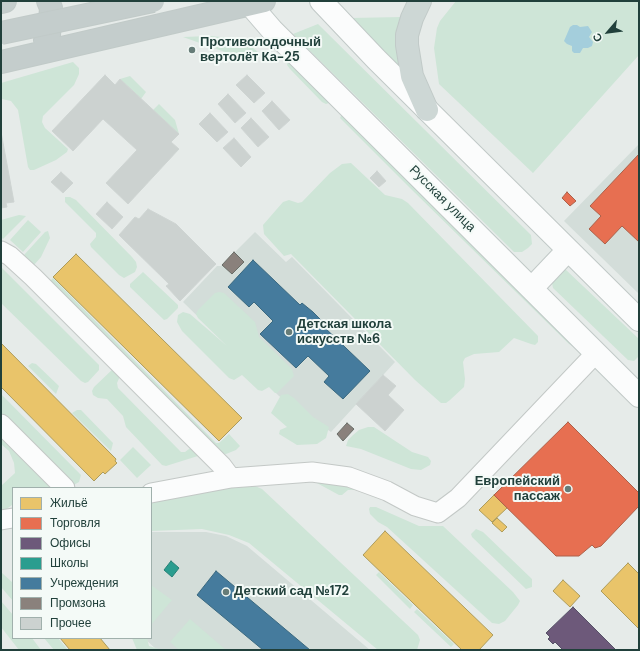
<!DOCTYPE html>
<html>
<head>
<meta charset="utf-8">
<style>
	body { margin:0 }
	#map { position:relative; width:640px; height:651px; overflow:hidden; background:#e6ebe9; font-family:"DM Sans",sans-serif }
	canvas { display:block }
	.frame { position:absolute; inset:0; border:2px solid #21403b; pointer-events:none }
	.legend { position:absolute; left:12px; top:487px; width:140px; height:152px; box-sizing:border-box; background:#f4faf7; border:1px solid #a0b0ac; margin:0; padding:5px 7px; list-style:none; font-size:12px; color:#21403b }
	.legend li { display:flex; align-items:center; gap:8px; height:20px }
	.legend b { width:20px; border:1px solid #a0b0ac }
	.north { position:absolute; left:588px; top:12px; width:40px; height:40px; -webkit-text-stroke:3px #f4faf7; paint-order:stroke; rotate:242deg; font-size:11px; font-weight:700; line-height:16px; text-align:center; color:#21403b }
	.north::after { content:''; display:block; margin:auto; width:14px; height:18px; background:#21403b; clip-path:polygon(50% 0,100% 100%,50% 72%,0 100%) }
</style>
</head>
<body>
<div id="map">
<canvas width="640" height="651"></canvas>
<div class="frame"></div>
<ul class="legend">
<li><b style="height:11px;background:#e9c46a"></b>Жильё</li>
<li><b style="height:11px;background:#e76f51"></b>Торговля</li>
<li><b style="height:11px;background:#6d597a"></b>Офисы</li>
<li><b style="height:11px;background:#2a9d8f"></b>Школы</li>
<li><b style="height:11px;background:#457b9d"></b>Учреждения</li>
<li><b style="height:11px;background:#8a817c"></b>Промзона</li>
<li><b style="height:11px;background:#ccd2d0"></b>Прочее</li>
</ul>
<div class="north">С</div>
</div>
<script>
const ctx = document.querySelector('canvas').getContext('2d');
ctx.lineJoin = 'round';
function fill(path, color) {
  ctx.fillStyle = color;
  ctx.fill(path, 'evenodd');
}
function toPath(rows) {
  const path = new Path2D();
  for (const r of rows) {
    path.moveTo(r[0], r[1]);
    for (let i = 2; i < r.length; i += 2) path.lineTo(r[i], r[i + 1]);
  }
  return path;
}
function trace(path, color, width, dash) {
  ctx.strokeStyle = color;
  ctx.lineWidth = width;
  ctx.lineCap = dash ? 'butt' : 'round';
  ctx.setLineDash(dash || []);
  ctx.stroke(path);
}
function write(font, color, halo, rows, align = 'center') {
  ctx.font = font + ' "DM Sans",sans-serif';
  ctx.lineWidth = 4;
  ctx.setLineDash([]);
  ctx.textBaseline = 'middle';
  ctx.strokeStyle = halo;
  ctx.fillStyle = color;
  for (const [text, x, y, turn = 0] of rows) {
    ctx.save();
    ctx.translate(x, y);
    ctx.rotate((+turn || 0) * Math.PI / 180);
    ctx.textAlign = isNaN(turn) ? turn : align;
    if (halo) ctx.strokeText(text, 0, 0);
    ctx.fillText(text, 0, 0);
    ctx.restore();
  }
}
fill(toPath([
	[639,144,639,294,564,221],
	[255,232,286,262,292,257,395,362,331,432,279,396,183,302,217,266,221,266],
	[152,532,206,532,226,536,247,546,370,650,157,650,144,638,151,638]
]), '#d3ddd9');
fill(toPath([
	[456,1,639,1,639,55,533,173,439,84,434,48,437,28,440,21],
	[401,17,398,27,401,69,351,18],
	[318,24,531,235,532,244,528,248,522,252,514,252,293,34],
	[210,36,232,38,245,41,259,53,246,55,225,52,183,37],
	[288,61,329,103,326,104,322,102,290,69,287,65],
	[73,62,79,68,79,74,74,85,43,116,42,122,45,128,68,149,67,152,56,160,34,170,30,170,28,167,18,110,11,101,2,99,1,83],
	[130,76,146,92,141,99,120,79],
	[159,104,175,120,179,134,153,110],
	[342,114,577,349,569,344,411,189,340,118],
	[351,163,385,195,402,199,408,203,538,336,538,342,535,345,531,344,514,338,499,352,474,354,465,358,463,362,465,379,464,387,450,400,446,403,441,403,415,380,291,254,284,256,264,234,263,225,283,202,289,200,298,203,302,202,330,173,342,164],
	[65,197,70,197,76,200,132,257,136,262,137,267,135,272,124,278,119,275,91,247,90,244,96,237,96,233,65,202],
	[19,215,26,216,3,239,1,237,1,220],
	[28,220,41,232,23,252,10,240],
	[48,231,50,238,41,257,34,265,28,267,8,245,11,245,24,255,45,232],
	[1,267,99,365,99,370,88,382,85,383,81,381,1,303],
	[565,269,639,339,639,356,634,361,628,360,553,288,552,283,554,280],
	[143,272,178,305,178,308,167,319,164,320,130,287,130,284],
	[53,278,216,443,219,443,229,434,240,446,236,450,226,454,216,453,47,284],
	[219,292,224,293,255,322,259,337,292,369,294,376,277,393,275,393,269,387,262,391,258,390,242,375,234,380,229,378,182,331,177,322,178,315,183,312,190,314,227,346,198,318,196,314,198,310,215,293],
	[32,363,36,364,59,386,56,394,28,366],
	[114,368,121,374,117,383,118,388,181,452,185,452,193,446,201,455,166,466,162,465,126,427,123,416,107,399,98,398,93,395,92,391,94,387],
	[1,394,81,475,79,482,70,487,1,418],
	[288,394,294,398,313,417,329,427,326,438,317,444,297,445,279,434,280,430,287,427,271,413,281,395],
	[77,410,81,410,113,443,111,451,72,413],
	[368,427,374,427,412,452,428,457,431,461,430,465,421,470,411,469,361,449,346,446,348,440,353,435,359,430],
	[1,428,53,488,13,488,12,505,1,513,1,486,15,473,14,463,9,451,1,444],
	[133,447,151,465,137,478,120,460],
	[312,475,360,490,348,490,342,495,339,495,315,482,294,480],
	[233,486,255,486,262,489,418,635,420,640,417,650,378,650,249,543,229,535,202,529,151,531,151,503],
	[370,507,376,507,419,526,443,526,513,592,520,601,518,605,505,621,499,624,492,623,387,527,378,522,370,514,369,509],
	[476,529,483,532,532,579,532,587,526,589,472,537,471,534],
	[1,572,13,583,13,601,1,587],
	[379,572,413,605,410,609,376,575],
	[151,585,172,600,151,625],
	[1,601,13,615,13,638,32,638,41,650,19,650,1,627],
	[417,609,454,644,451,647,414,612],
	[190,619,226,650,179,650,170,642],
	[44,638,58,638,68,650,54,650],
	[132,638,147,638,149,646,162,650,137,650]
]), '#cee5d7');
fill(toPath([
	[573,25,577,25,580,27,588,26,592,32,589,37,593,42,592,46,588,48,583,48,580,53,574,53,572,51,572,46,567,44,564,41,570,27]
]), '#a4cedc');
const homes = toPath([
	[76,254,242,418,219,441,53,277,76,254],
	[1,343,116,459,115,461,117,463,105,474,103,472,94,481,1,387,1,343],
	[494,495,507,508,492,522,479,510,494,495],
	[497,518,507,527,502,532,492,523,497,518],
	[385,531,493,635,479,650,462,650,363,555,385,531],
	[628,563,639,574,639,629,601,591,628,563],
	[563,580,580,596,570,607,553,591,563,580],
	[60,638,100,638,110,650,70,650,60,638]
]);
fill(homes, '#e9c46a');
trace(homes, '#ad9c5c', 1);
const shops = toPath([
	[639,154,639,242,622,226,605,244,589,229,601,216,590,206,639,154],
	[567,192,576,201,570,206,562,198,567,192],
	[568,422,639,493,639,506,601,546,595,548,592,545,579,556,556,556,494,495,568,422]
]);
fill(shops, '#e76f51');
trace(shops, '#ac614a', 1);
const offices = toPath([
	[573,607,616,650,563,650,555,642,553,644,548,639,550,637,546,633,573,607]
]);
fill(offices, '#6d597a');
trace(offices, '#565267', 1);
const schools = toPath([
	[171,561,179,568,172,577,164,570,171,561]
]);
fill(schools, '#2a9d8f');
trace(schools, '#278176', 1);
const public = toPath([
	[253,260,300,305,302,303,313,312,325,324,323,326,370,371,343,399,324,382,329,376,308,356,296,368,260,334,273,321,254,302,249,307,228,287,253,260],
	[216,571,310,650,263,650,197,595,216,571]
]);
fill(public, '#457b9d');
trace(public, '#3a6980', 1);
const industry = toPath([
	[234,252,244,262,232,274,222,265,234,252],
	[347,423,354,429,343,441,337,434,347,423]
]);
fill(industry, '#8a817c');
trace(industry, '#6a6e68', 1);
const building = toPath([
	[105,75,115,85,120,79,179,134,171,142,179,149,128,204,106,183,137,150,103,119,73,151,52,131,105,75],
	[247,75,265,93,254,103,236,85,247,75],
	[228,94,246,113,235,123,218,104,228,94],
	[272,101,290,120,279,130,262,111,272,101],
	[210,113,228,132,217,142,199,124,210,113],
	[251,118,269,137,258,147,241,128,251,118],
	[1,132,14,202,6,203,7,207,1,208,1,132],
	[234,138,251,157,241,167,223,148,234,138],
	[377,171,386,181,379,187,370,178,377,171],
	[61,172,73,183,63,193,51,182,61,172],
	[107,202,123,217,112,229,96,214,107,202],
	[148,209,176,224,216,264,180,301,166,286,169,284,119,235,135,217,139,219,148,209],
	[383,375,396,386,388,395,404,410,385,431,356,404,383,375]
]);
fill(building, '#ccd2d0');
trace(building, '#ced4d2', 1);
const minor = toPath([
	[1,251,10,256,33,277,222,466,231,478],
	[1,424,65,488],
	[151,493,231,478,312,472,349,477,387,491,415,506,438,513,458,498,596,353],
	[1,520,13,518]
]);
const secondary = toPath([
	[247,1,272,30,639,396],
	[321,1,376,59,639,320],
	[532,288,568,250]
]);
const primary = toPath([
	[420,1,412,18,407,35,407,45,412,76,427,110]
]);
const trunk = toPath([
	[1,2,5,1],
	[45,40,49,35,51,8,48,1],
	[1,62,264,1]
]);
trace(minor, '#c3c8c6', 21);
trace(secondary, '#c1c9c7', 24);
trace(primary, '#c1cac8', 24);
trace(trunk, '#c1cac8', 24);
trace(minor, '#fbfcfc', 19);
trace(secondary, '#fbfcfc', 22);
trace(primary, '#cdd7d5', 22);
trace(trunk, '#c4cdcc', 22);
const trunkBridge = toPath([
	[1,33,153,1]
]);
trace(trunkBridge, '#c1cac8', 24, []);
trace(trunkBridge, '#c4cdcc', 22);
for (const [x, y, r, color] of [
	[192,50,4,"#667c78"],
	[289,332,4,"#667c78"],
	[568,489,4,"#667c78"],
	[226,592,4,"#667c78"]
]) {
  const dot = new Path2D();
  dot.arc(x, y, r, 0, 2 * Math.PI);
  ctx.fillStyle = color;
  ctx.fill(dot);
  trace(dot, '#f4faf7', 1.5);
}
write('bold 13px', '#21403b', '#f4faf7', [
	["Противолодочный",200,43],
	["вертолёт Ка-25",200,58],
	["Детская школа",297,325],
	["искусств №6",297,340],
	["Европейский",560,482,"right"],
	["пассаж",560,497,"right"],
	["Детский сад №172",234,592]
], 'left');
write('13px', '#21403b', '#f4faf7', [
	["Русская улица",442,199,45]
]);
</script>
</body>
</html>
